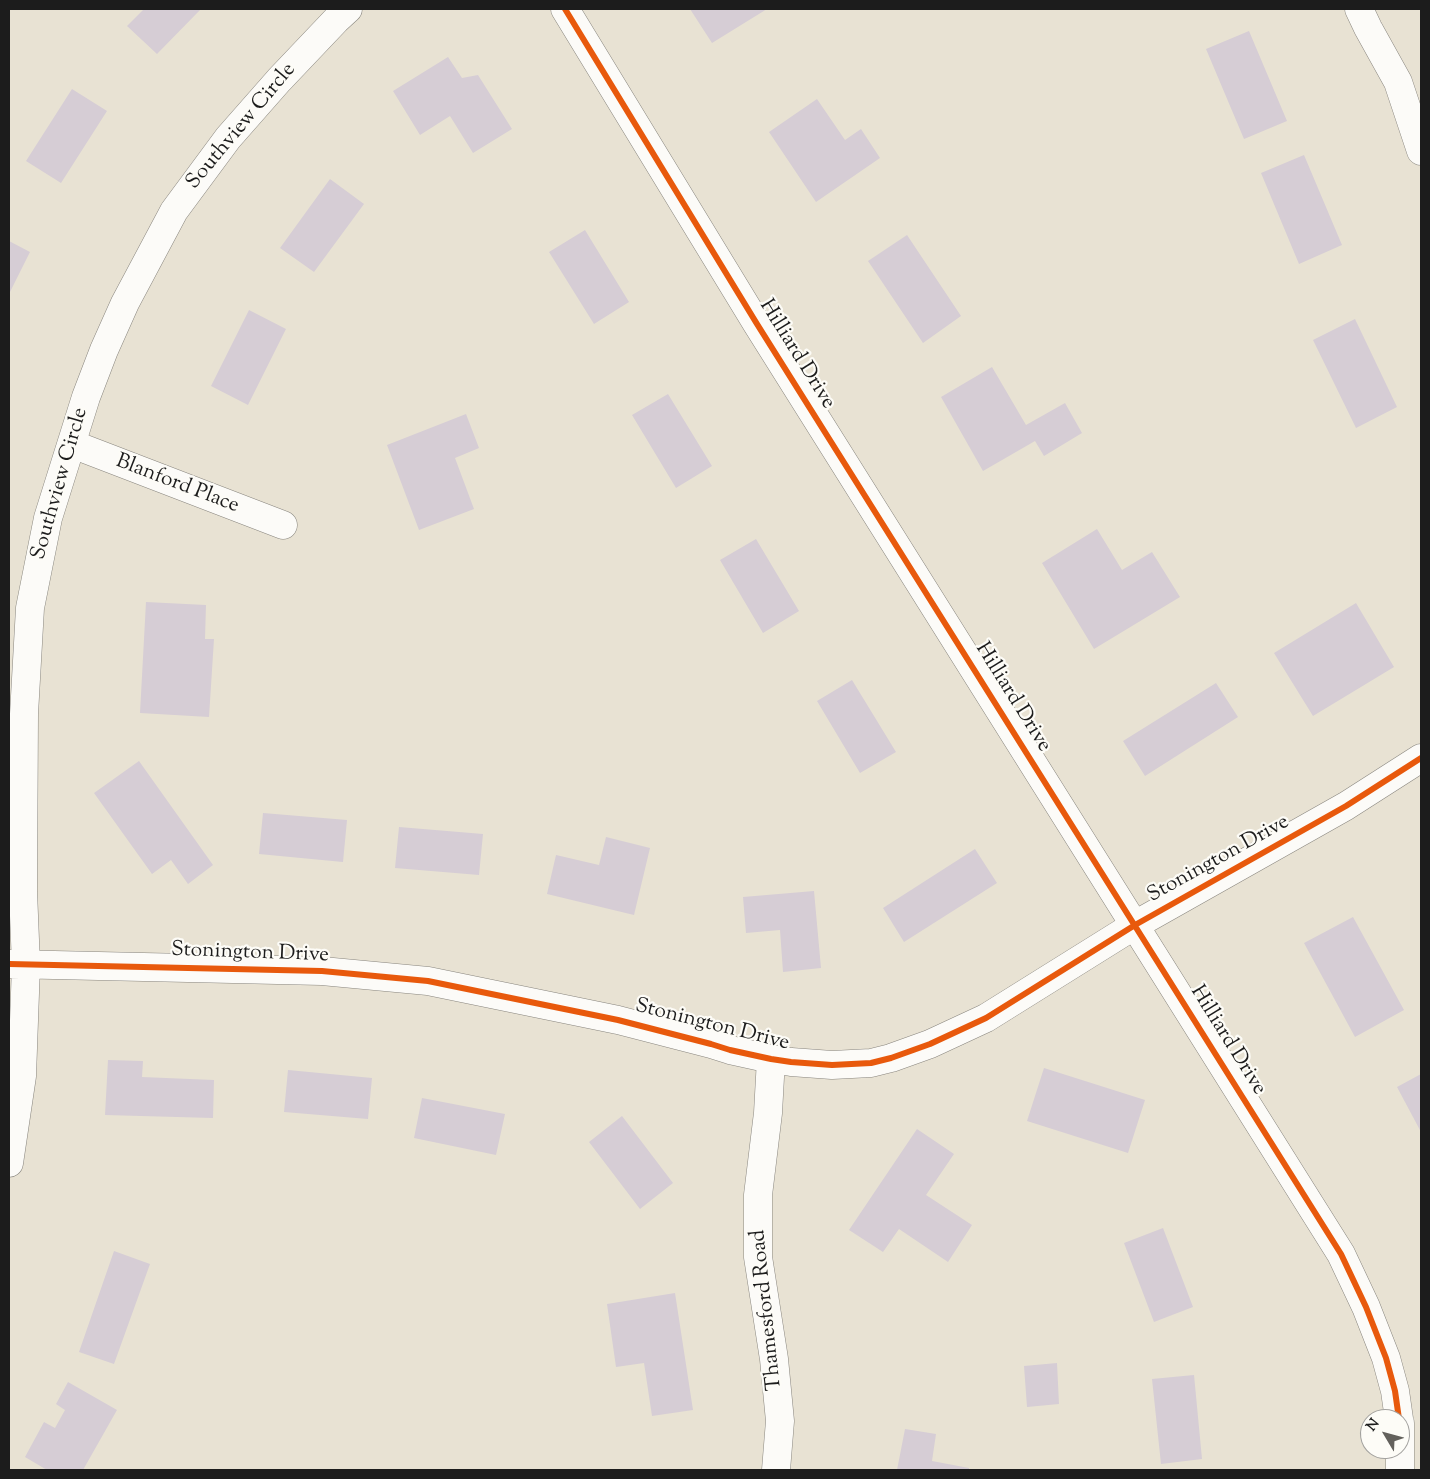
<!DOCTYPE html>
<html>
<head>
<meta charset="utf-8">
<style>
	body { margin:0 }
	#map { position:relative; width:1430px; height:1479px; overflow:hidden; background:#e8e2d3; font-family:"Sorts Mill Goudy",serif }
	canvas { display:block }
	.frame { position:absolute; inset:0; border:10px solid #1c1c1c; pointer-events:none }
	.north { position:absolute; left:1360px; top:1409px; width:50px; height:50px; box-sizing:border-box; background:#fdfcf7; border:1px solid #a3a29f; border-radius:50%; rotate:307deg; font-size:14px; font-weight:700; line-height:20px; text-align:center; color:#1c1c1c }
	.north::after { content:''; display:block; margin:auto; width:18px; height:22px; background:#63615c; clip-path:polygon(50% 0,100% 100%,50% 72%,0 100%) }
</style>
</head>
<body>
<div id="map">
<canvas width="1430" height="1479"></canvas>
<div class="frame"></div>
<div class="north">N</div>
</div>
<script>
const ctx = document.querySelector('canvas').getContext('2d');
ctx.lineJoin = 'round';
function fill(path, color) {
  ctx.fillStyle = color;
  ctx.fill(path, 'evenodd');
}
function toPath(rows) {
  const path = new Path2D();
  for (const r of rows) {
    path.moveTo(r[0], r[1]);
    for (let i = 2; i < r.length; i += 2) path.lineTo(r[i], r[i + 1]);
  }
  return path;
}
function trace(path, color, width, dash) {
  ctx.strokeStyle = color;
  ctx.lineWidth = width;
  ctx.lineCap = dash ? 'butt' : 'round';
  ctx.setLineDash(dash || []);
  ctx.stroke(path);
}
function write(font, color, halo, rows, align = 'center') {
  ctx.font = font + ' "Sorts Mill Goudy",serif';
  ctx.lineWidth = 4.5;
  ctx.setLineDash([]);
  ctx.textBaseline = 'middle';
  ctx.strokeStyle = halo;
  ctx.fillStyle = color;
  for (const [text, x, y, turn = 0] of rows) {
    ctx.save();
    ctx.translate(x, y);
    ctx.rotate((+turn || 0) * Math.PI / 180);
    ctx.textAlign = isNaN(turn) ? turn : align;
    if (halo) ctx.strokeText(text, 0, 0);
    ctx.fillText(text, 0, 0);
    ctx.restore();
  }
}
fill(toPath([
	[144,9,201,9,157,54,127,26],
	[690,9,767,9,712,43],
	[1249,31,1287,121,1244,139,1206,49],
	[448,57,462,78,478,75,512,129,473,153,450,116,420,135,393,91],
	[72,89,107,111,61,183,26,161],
	[817,99,845,140,861,129,880,158,816,202,769,132],
	[1304,155,1342,245,1299,264,1261,173],
	[330,179,364,204,314,272,280,248],
	[585,230,629,302,594,324,549,252],
	[907,235,961,316,923,343,868,261],
	[9,241,30,252,9,294],
	[249,310,286,329,248,405,211,386],
	[1355,319,1397,407,1356,428,1313,340],
	[992,367,1026,425,1065,403,1082,433,1044,456,1035,441,983,471,941,397],
	[668,394,712,466,676,488,632,415],
	[466,414,479,448,455,458,474,509,419,530,387,445],
	[1097,529,1122,570,1152,552,1180,597,1094,649,1042,563],
	[756,539,799,611,763,633,720,560],
	[146,602,206,605,205,639,214,639,209,717,140,713],
	[1356,603,1394,667,1313,716,1274,653],
	[852,680,896,752,860,773,817,701],
	[1216,683,1238,717,1145,776,1123,741],
	[139,761,213,865,188,884,171,860,152,874,94,793],
	[263,813,347,820,343,862,259,854],
	[399,827,483,834,479,875,395,868],
	[606,837,650,848,634,915,547,894,556,855,599,865],
	[975,849,997,883,904,942,883,908],
	[814,891,821,968,783,972,780,930,746,933,743,897],
	[1353,917,1404,1010,1355,1037,1304,943],
	[108,1060,143,1061,142,1077,214,1080,213,1118,105,1115],
	[1044,1068,1145,1100,1128,1153,1027,1121],
	[288,1070,372,1078,368,1119,284,1112],
	[1421,1074,1421,1132,1397,1087],
	[422,1098,505,1114,496,1155,414,1138],
	[622,1116,673,1183,640,1209,589,1142],
	[917,1129,954,1154,926,1195,972,1225,948,1262,899,1229,883,1252,849,1230],
	[1163,1228,1193,1307,1154,1322,1124,1243],
	[114,1251,150,1264,114,1364,79,1352],
	[675,1293,693,1410,652,1416,644,1363,616,1367,607,1304],
	[1057,1363,1059,1404,1027,1407,1024,1366],
	[1194,1375,1202,1459,1161,1464,1152,1379],
	[68,1382,117,1410,83,1470,47,1470,25,1457,44,1422,55,1428,65,1410,56,1404],
	[905,1429,936,1434,932,1461,969,1468,969,1470,897,1470]
]), '#d6cdd5');
const street = toPath([
	[1359,9,1368,28,1398,82,1421,151],
	[72,444,283,525],
	[9,964,322,971,428,981,618,1020,711,1044,730,1050,771,1059,791,1062,832,1065,871,1063,891,1058,930,1044,986,1018,1135,925,1346,806,1421,758],
	[771,1059,768,1113,758,1195,758,1257,774,1359,780,1421,776,1470],
	[9,1163,22,1076,26,965,23,891,24,714,30,608,48,518,86,397,104,350,125,303,174,211,228,138,279,80,336,20,348,9]
]);
const secondary = toPath([
	[565,9,757,324,1341,1254,1366,1307,1386,1358,1395,1391,1399,1419],
	[1400,1423,1400,1470]
]);
trace(street, '#88857e', 29);
trace(secondary, '#88857e', 29);
trace(street, '#fcfbf8', 28);
trace(secondary, '#fcfbf8', 28);
trace(toPath([
	[565,9,757,324,1341,1254,1366,1307,1386,1358,1395,1391,1399,1419],
	[9,964,322,971,428,981,618,1020,711,1044,730,1050,771,1059,791,1062,832,1065,871,1063,891,1058,930,1044,986,1018,1135,925,1346,806,1421,758]
]), '#e8590c', 6);
write('21px', '#1c1c1c', '#fdfcf7', [
	["Southview Circle",242,127,-50],
	["Hilliard Drive",796,355,58],
	["Southview Circle",61,484,-74],
	["Blanford Place",177,485,21],
	["Hilliard Drive",1012,698,58],
	["Stonington Drive",1219,860,-29],
	["Stonington Drive",250,954,2],
	["Stonington Drive",712,1026,14],
	["Hilliard Drive",1227,1041,58],
	["Thamesford Road",768,1310,-96]
]);
</script>
</body>
</html>
